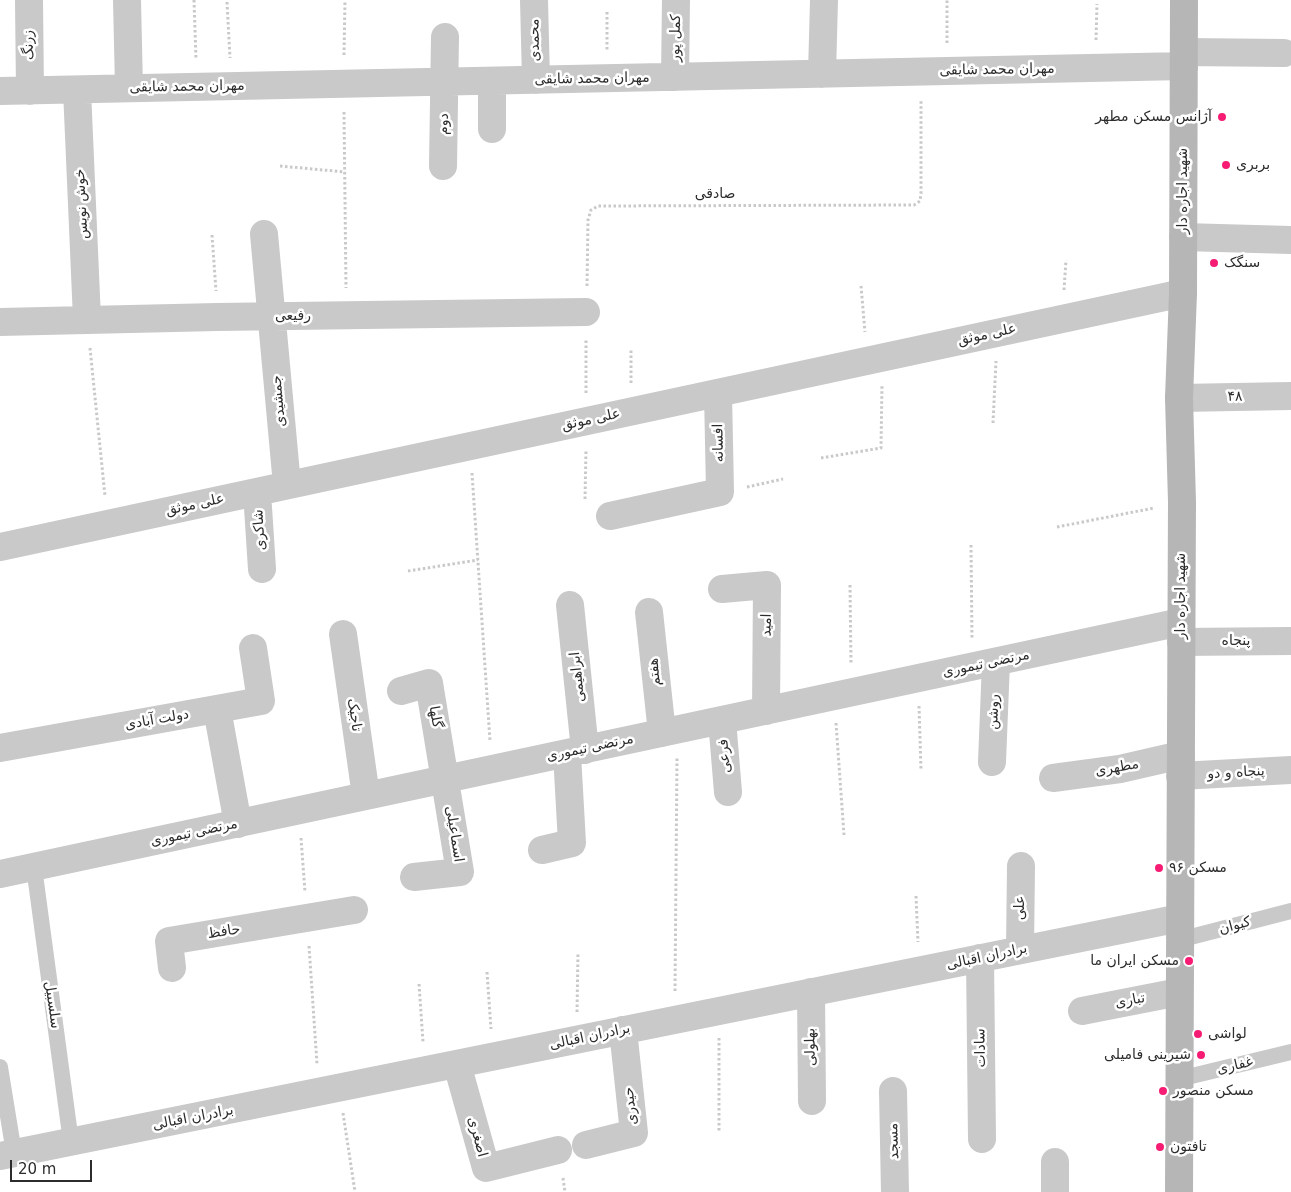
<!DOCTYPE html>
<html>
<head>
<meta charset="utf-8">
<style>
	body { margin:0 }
	#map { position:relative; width:1291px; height:1192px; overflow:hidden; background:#fff; font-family:"DejaVu Sans",sans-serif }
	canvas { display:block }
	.scale { position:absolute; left:10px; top:1160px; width:82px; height:22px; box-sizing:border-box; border:2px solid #2c2c2c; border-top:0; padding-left:6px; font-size:15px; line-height:18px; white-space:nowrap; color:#2c2c2c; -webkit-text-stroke:4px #fff; paint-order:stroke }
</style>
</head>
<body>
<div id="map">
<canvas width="1291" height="1192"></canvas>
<div class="scale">20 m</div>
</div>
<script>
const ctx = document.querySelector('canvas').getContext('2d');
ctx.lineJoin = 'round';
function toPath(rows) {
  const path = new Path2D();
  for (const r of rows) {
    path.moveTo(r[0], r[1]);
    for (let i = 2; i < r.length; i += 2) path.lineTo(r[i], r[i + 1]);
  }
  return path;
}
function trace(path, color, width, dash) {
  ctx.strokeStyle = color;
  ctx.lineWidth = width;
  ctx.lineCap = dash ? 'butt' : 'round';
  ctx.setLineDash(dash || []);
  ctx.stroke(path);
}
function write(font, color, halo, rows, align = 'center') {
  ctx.font = font + ' "DejaVu Sans","Noto Naskh Arabic",sans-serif';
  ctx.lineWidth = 5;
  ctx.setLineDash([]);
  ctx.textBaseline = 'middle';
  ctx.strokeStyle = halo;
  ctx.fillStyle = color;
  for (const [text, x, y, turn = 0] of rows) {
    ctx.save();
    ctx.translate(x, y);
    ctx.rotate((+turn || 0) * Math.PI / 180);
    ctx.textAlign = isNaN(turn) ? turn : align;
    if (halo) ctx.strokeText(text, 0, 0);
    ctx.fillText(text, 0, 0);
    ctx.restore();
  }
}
trace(toPath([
	[194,0,196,59],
	[227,2,230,58],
	[607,12,607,52],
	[1096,40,1097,4],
	[947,43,947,0],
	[344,55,345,0],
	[344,112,346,288],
	[280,166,345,172],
	[212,235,216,291],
	[587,286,588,220,591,210,598,206,914,205,920,201,921,193,921,100],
	[861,286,865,332],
	[1064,290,1066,260],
	[90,348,105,496],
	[631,383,631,350],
	[586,393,586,340],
	[993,423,996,361],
	[821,458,881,448,882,385],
	[472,473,490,741],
	[747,487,783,479],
	[585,499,586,450],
	[1057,527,1154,508],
	[971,545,972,639],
	[408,571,478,560],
	[850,585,851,664],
	[919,706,921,770],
	[836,723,844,835],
	[301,838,305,892],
	[916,896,918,942],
	[309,946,317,1064],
	[487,972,491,1029],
	[419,984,423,1042],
	[675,991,677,758],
	[577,1012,578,952],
	[719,1038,719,1132],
	[343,1113,355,1192],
	[563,1178,565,1192]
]), '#c9c9c9', 3, [2.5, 2.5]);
trace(toPath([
	[34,867,71,1142],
	[1179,940,1291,911],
	[0,1067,14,1153],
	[1179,1079,1291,1052]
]), '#c9c9c9', 16);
trace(toPath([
	[29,0,30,91],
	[127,0,129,88],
	[534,0,536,80],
	[1184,52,1284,53],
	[822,74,824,0],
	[675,77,676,0],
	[77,90,87,319],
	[0,91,1184,66],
	[492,129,492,81],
	[443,166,445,37],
	[264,234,287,485],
	[1183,237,1291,240],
	[0,322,217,317,586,312],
	[1179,398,1291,396],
	[257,492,262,569],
	[610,516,720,492,718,393],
	[0,547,1183,293],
	[722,589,767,585,766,711],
	[570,605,585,750],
	[649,612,662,733],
	[343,634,366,796],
	[1181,642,1291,641],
	[401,691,429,683,460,872,414,877],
	[217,709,238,824],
	[722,720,728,792],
	[0,748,261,701,253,648],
	[992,762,996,662],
	[1180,776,1291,770],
	[1053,778,1120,769,1181,755],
	[542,850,572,843,567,754],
	[0,874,1181,622],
	[1020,950,1021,866],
	[980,958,982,1139],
	[172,968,169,941,354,910],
	[811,992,812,1101],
	[1082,1011,1179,992],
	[457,1064,486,1168,558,1150],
	[893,1091,895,1192],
	[586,1145,634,1133,623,1030],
	[0,1156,1180,918],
	[1055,1162,1055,1192]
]), '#c9c9c9', 28);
trace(toPath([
	[1179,1192,1182,502,1179,398,1183,293,1184,0]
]), '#b6b6b6', 28);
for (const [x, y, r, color] of [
	[1222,117,5,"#f61c73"],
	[1226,165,5,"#f61c73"],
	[1214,263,5,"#f61c73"],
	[1159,868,5,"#f61c73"],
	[1189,961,5,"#f61c73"],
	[1198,1034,5,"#f61c73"],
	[1201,1055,5,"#f61c73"],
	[1163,1091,5,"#f61c73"],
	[1160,1147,5,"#f61c73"]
]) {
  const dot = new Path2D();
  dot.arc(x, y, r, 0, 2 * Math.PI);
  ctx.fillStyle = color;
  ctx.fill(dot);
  trace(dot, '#fff', 2);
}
write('14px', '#2c2c2c', '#fff', [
	["کمل پور",676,38,-89],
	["محمدی",535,40,-91],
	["زرنگ",29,45,-91],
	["مهران محمد شایقی",997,70,-1],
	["مهران محمد شایقی",592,79,-1],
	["مهران محمد شایقی",187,87,-1],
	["دوم",444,124,-89],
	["شهید اجاره دار",1183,191,-90],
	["صادقی",715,194],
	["خوش نویس",82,204,-93],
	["رفیعی",293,316],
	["علی موثق",987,335,-12],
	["۴۸",1235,397,-1],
	["جمشیدی",279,401,-95],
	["علی موثق",591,420,-12],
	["افسانه",719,443,-91],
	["علی موثق",195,505,-12],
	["شاکری",260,530,-94],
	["شهید اجاره دار",1181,596,-90],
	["امید",767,625,-89],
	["پنجاه",1236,641],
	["مرتضی تیموری",986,664,-12],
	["هفتم",655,672,-96],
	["ابراهیمی",578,677,-96],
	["روشن",994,712,-88],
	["تاجیک",354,715,82],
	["گلها",435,717,80],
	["دولت آبادی",157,720,-10],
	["مرتضی تیموری",590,748,-12],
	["فرعی",725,756,-95],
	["مطهری",1117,768,-10],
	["پنجاه و دو",1236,773,-3],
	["مرتضی تیموری",194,833,-12],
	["اسماعیلی",454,834,81],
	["علی",1020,908,-90],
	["کیوان",1235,926,-15],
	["حافظ",224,932,-9],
	["برادران اقبالی",987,957,-12],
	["تباری",1130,1001,-11],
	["سلسبیل",52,1005,82],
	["برادران اقبالی",590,1037,-12],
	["بهلولی",811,1047,-91],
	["سادات",981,1048,-91],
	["غفاری",1235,1066,-13],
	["حیدری",631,1106,-96],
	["برادران اقبالی",193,1118,-11],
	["اصغری",477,1137,75],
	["مسجد",894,1141,-92]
]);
write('14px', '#2c2c2c', '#fff', [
	["آژانس مسکن مطهر",1212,117,"right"],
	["بربری",1236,165],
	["سنگک",1224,263],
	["مسکن ۹۶",1169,868],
	["مسکن ایران ما",1179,961,"right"],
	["لواشی",1208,1034],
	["شیرینی فامیلی",1191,1055,"right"],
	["مسکن منصور",1173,1091],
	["تافتون",1170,1147]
], 'left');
</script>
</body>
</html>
